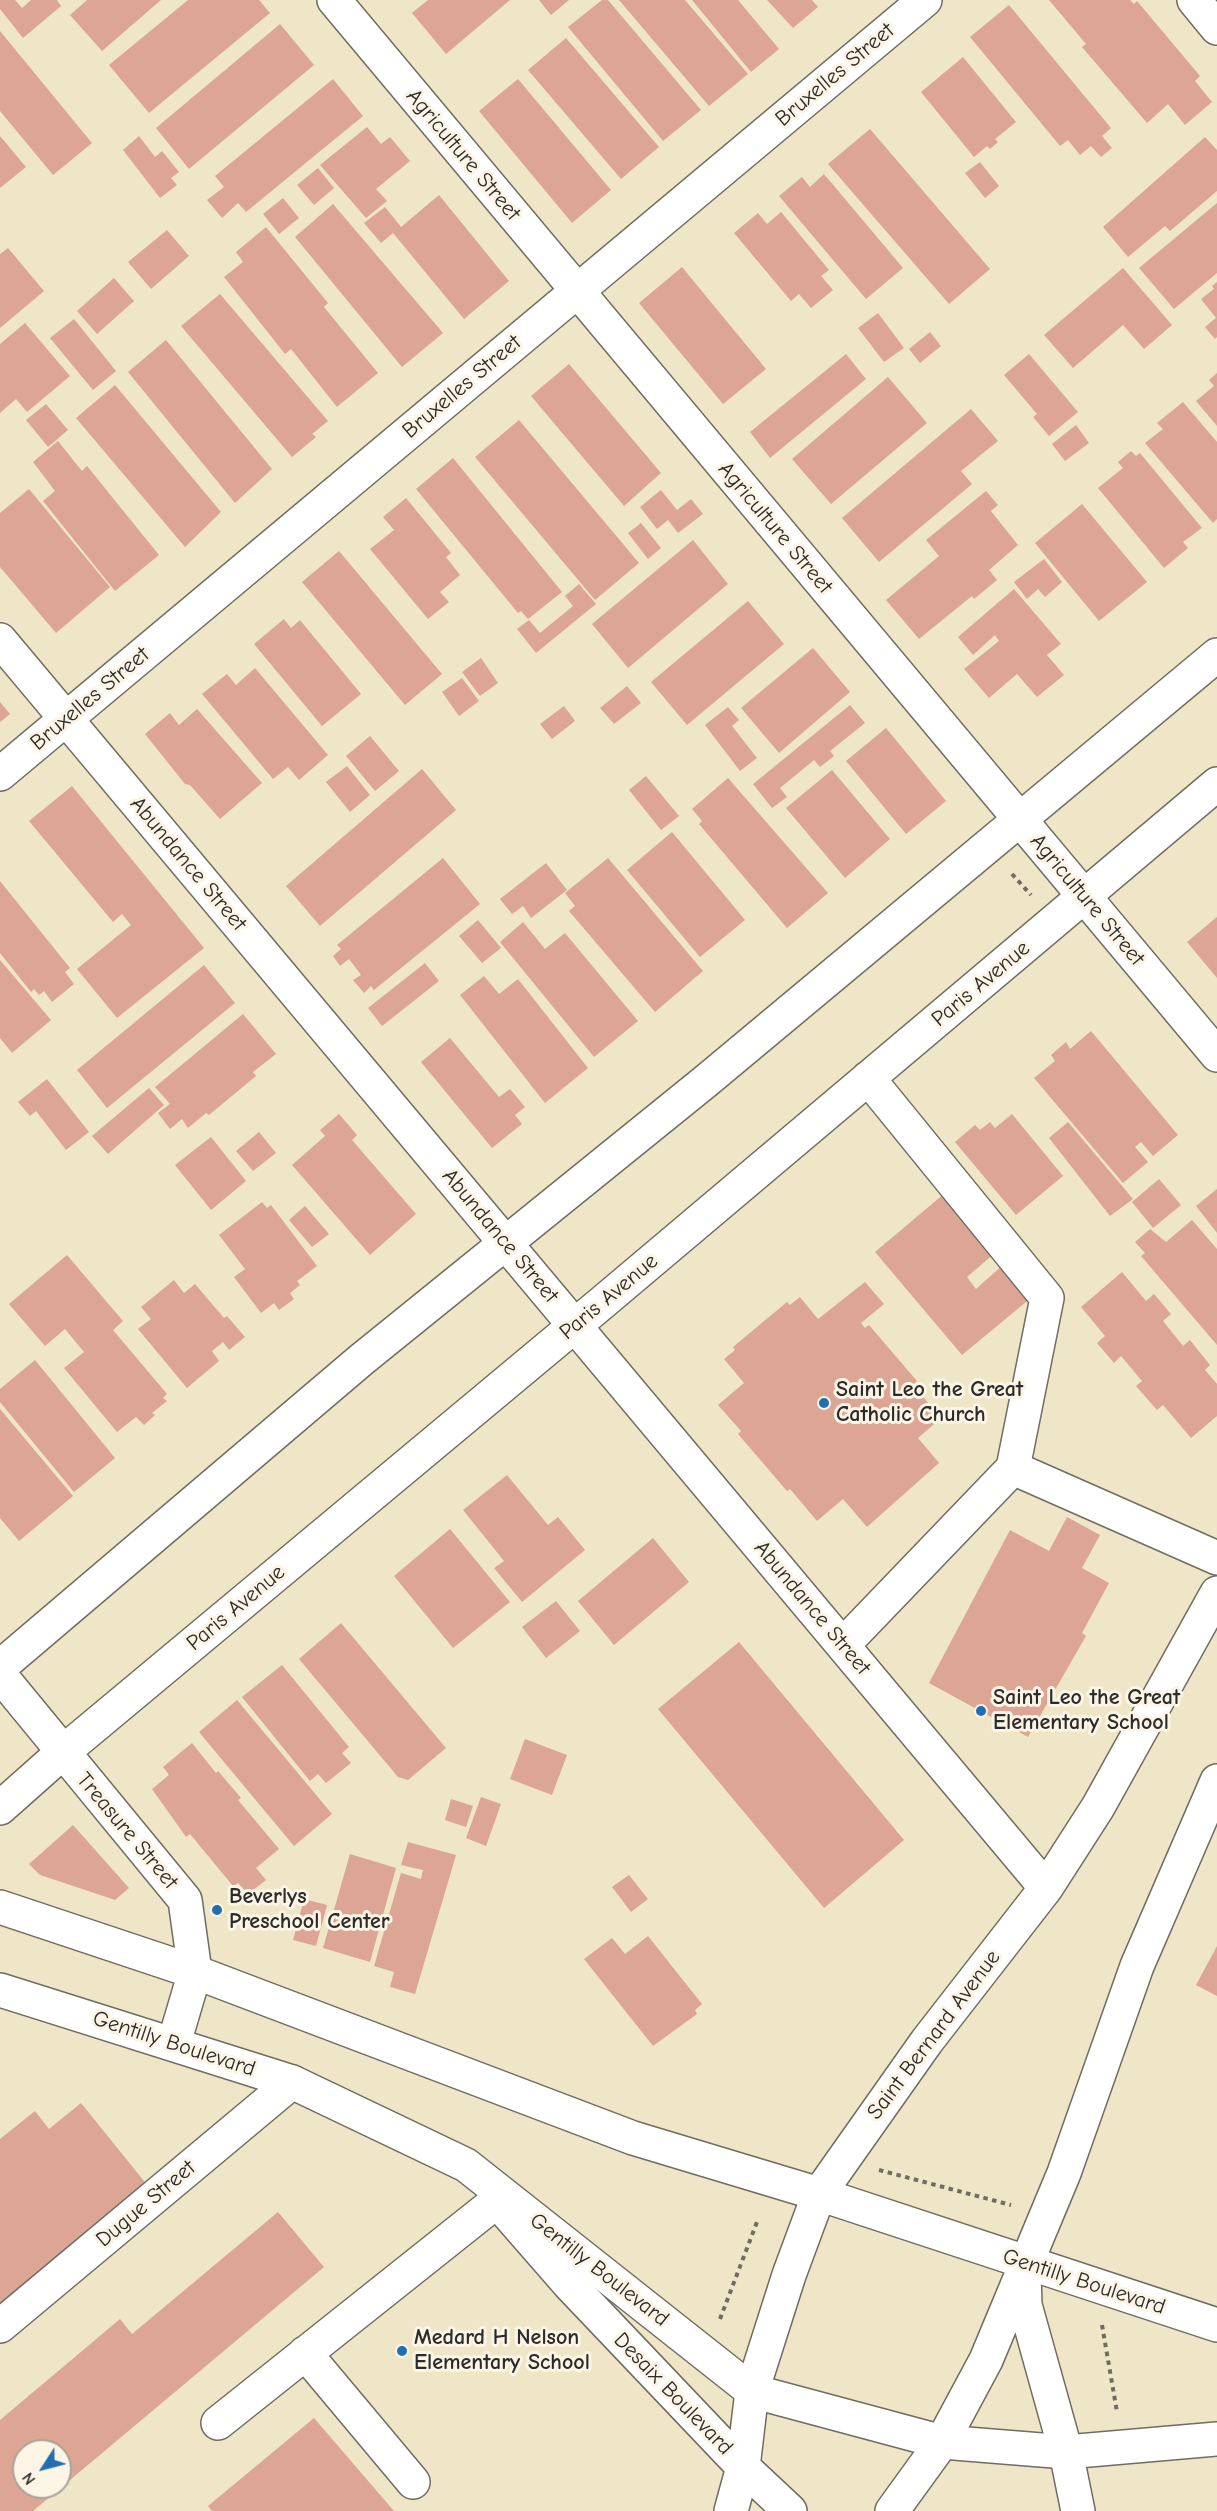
<!DOCTYPE html>
<html>
<head>
<meta charset="utf-8">
<style>
	body { margin:0 }
	#map { position:relative; width:1217px; height:2511px; overflow:hidden; background:#eee6c7; font-family:"Comic Neue",sans-serif }
	canvas { display:block }
	.north { position:absolute; left:12px; top:2439px; width:60px; height:60px; box-sizing:border-box; background:#fcf5e5; border:2px solid #a8a49b; border-radius:50%; rotate:234deg; font-size:16px; font-weight:700; line-height:24px; text-align:center; color:#2b2b2b }
	.north::after { content:''; display:block; margin:auto; width:21px; height:27px; background:#1f6fb2; clip-path:polygon(50% 0,100% 100%,50% 72%,0 100%) }
</style>
</head>
<body>
<div id="map">
<canvas width="1217" height="2511"></canvas>
<div class="north">N</div>
</div>
<script>
const ctx = document.querySelector('canvas').getContext('2d');
ctx.lineJoin = 'round';
function fill(path, color) {
  ctx.fillStyle = color;
  ctx.fill(path, 'evenodd');
}
function toPath(rows) {
  const path = new Path2D();
  for (const r of rows) {
    path.moveTo(r[0], r[1]);
    for (let i = 2; i < r.length; i += 2) path.lineTo(r[i], r[i + 1]);
  }
  return path;
}
function trace(path, color, width, dash) {
  ctx.strokeStyle = color;
  ctx.lineWidth = width;
  ctx.lineCap = dash ? 'butt' : 'round';
  ctx.setLineDash(dash || []);
  ctx.stroke(path);
}
function write(font, color, halo, rows, align = 'center') {
  ctx.font = font + ' "Comic Neue",sans-serif';
  ctx.lineWidth = 6;
  ctx.setLineDash([]);
  ctx.textBaseline = 'middle';
  ctx.strokeStyle = halo;
  ctx.fillStyle = color;
  for (const [text, x, y, turn = 0] of rows) {
    ctx.save();
    ctx.translate(x, y);
    ctx.rotate((+turn || 0) * Math.PI / 180);
    ctx.textAlign = isNaN(turn) ? turn : align;
    if (halo) ctx.strokeText(text, 0, 0);
    ctx.fillText(text, 0, 0);
    ctx.restore();
  }
}
fill(toPath([
	[0,0,15,0,22,8,31,0,57,0,61,6,23,38,0,9],
	[87,0,161,0,102,51,70,15],
	[188,0,259,0,270,13,149,113,109,65],
	[428,0,510,0,446,54,412,13],
	[539,0,569,0,551,15],
	[602,0,608,0,701,110,663,141,568,27],
	[619,0,685,0,748,74,709,106],
	[692,0,738,0,779,49,751,72],
	[767,0,812,0,818,7,793,28],
	[1049,0,1130,0,1134,4,1137,1,1200,76,1195,81,1212,102,1185,125,1168,104,1147,123,1082,47,1086,44],
	[1009,5,1111,128,1102,136,1112,148,1101,157,1091,146,1080,155,1068,140,1060,146,970,37],
	[280,24,314,65,189,169,156,128],
	[0,31,92,143,53,175,0,111],
	[566,38,659,147,621,179,528,70],
	[963,57,1016,122,995,139,998,142,990,149,987,146,974,157,921,92],
	[333,79,363,116,246,212,238,203,222,218,207,200,224,187,215,176],
	[518,79,611,190,572,223,479,111],
	[367,127,381,144,390,137,410,161,376,189,387,201,366,218,320,165],
	[870,129,990,269,949,304,828,164],
	[0,136,26,167,0,188],
	[139,136,155,157,162,151,179,172,171,178,177,185,160,198,123,150],
	[1205,137,1217,150,1217,191,1170,231,1165,226,1128,257,1103,227],
	[980,162,999,186,985,198,965,173],
	[318,168,334,188,314,205,297,185],
	[824,174,903,268,866,299,779,196,802,177,810,187],
	[439,195,509,281,464,319,393,233,381,243,364,223,385,207,401,227],
	[283,198,299,218,279,234,263,214],
	[1217,203,1217,273,1174,309,1139,268],
	[333,204,443,333,402,367,295,237],
	[781,212,829,270,821,276,833,290,811,308,799,294,791,301,734,233,758,213,767,224],
	[266,227,328,303,324,307,378,373,337,407,291,349,285,354,224,277,243,262,236,252],
	[167,230,189,256,151,289,128,262],
	[8,248,44,291,0,328,0,254],
	[682,267,766,369,723,404,639,303],
	[1123,268,1172,325,1144,349,1123,325,1073,368,1044,335],
	[114,278,134,301,97,334,77,311],
	[1217,282,1217,337,1215,339,1205,327,1216,318,1201,299,1214,289,1212,286],
	[220,294,328,421,312,434,316,437,292,457,181,326],
	[878,313,904,348,884,362,858,328],
	[74,319,116,371,93,390,50,338],
	[25,323,70,376,27,412,16,399,0,413,0,344],
	[930,332,941,346,920,363,909,349],
	[166,340,272,469,235,503,128,372],
	[846,354,866,379,770,458,750,432],
	[1029,354,1078,412,1049,436,1033,417,1037,414,1004,375],
	[569,364,661,473,624,506,531,396],
	[1217,373,1217,426,1196,401,1214,386,1209,380],
	[888,377,927,423,831,504,792,459],
	[115,385,221,512,185,547,76,418],
	[1183,402,1217,442,1217,519,1213,523,1145,443,1163,429,1157,423],
	[46,404,68,430,48,447,26,420],
	[971,409,998,441,961,471,972,484,879,562,842,518],
	[519,420,639,563,595,600,475,457],
	[1076,425,1089,443,1065,461,1052,444],
	[58,441,82,471,87,466,159,555,115,591,43,501,55,491,33,462],
	[1131,451,1136,456,1140,453,1202,528,1183,542,1188,548,1164,568,1098,488,1123,468,1118,462],
	[453,458,562,592,528,619,521,611,518,613,416,489],
	[29,489,110,587,56,633,0,567,0,513],
	[661,490,677,510,691,499,703,514,678,533,668,520,657,529,640,507],
	[986,491,998,505,991,511,1018,545,989,570,997,580,974,599,972,596,919,639,886,600,939,556,926,540],
	[406,498,451,553,446,557,460,575,440,592,449,602,428,619,370,549,394,530,383,517],
	[1082,504,1147,582,1099,621,1035,543],
	[641,523,661,548,648,559,628,533],
	[693,540,728,584,628,668,592,624],
	[339,551,442,674,405,705,302,582],
	[1044,559,1062,582,1045,597,1038,589,1027,599,1014,582],
	[579,584,596,604,536,653,517,629,529,620,540,633,573,606,565,596],
	[1014,589,1061,644,1047,655,1064,675,1037,697,1017,674,989,698,964,669,999,641,995,635,973,655,958,637],
	[748,601,784,644,687,725,651,682],
	[284,619,291,628,300,620,361,694,322,726,254,644],
	[813,648,850,692,779,753,741,708],
	[481,658,498,683,480,696,462,672],
	[255,668,328,755,299,780,288,767,273,779,202,694,227,674,236,685],
	[462,678,479,701,459,716,442,692],
	[627,686,641,703,614,724,600,708],
	[0,702,10,714,0,722],
	[850,705,865,723,830,751,834,756,820,767,814,760,780,788,787,797,772,808,753,784],
	[564,706,575,721,552,739,540,724],
	[728,707,739,720,732,726,757,758,740,771,705,725],
	[197,709,262,783,220,819,190,785,185,784,145,734,170,713,179,725],
	[886,728,946,801,906,834,846,761],
	[370,736,399,771,375,791,346,756],
	[347,766,370,795,350,812,326,782],
	[422,769,456,810,320,926,286,886],
	[832,770,890,839,845,878,786,808],
	[646,776,679,816,661,830,629,790],
	[728,778,828,893,787,928,699,824,702,821,692,809],
	[72,786,204,948,117,1018,77,969,131,925,122,914,113,922,29,821],
	[672,832,745,920,700,957,627,870],
	[443,858,480,904,374,990,371,986,364,993,353,980,361,975,349,959,340,966,333,956,341,949,337,945],
	[608,858,703,971,655,1012,569,911,575,906,565,893],
	[546,863,567,890,531,918,523,906,512,914,500,899],
	[0,881,70,968,65,972,74,984,52,1002,44,991,39,995,34,989,31,992,0,953],
	[1217,917,1217,978,1187,942],
	[478,920,501,948,482,963,459,936],
	[523,922,545,949,565,933,638,1021,594,1057,500,942],
	[0,960,51,1020,12,1053,0,1038],
	[425,963,439,981,382,1026,368,1008],
	[204,965,235,1003,107,1108,77,1070],
	[484,976,499,994,518,979,588,1068,545,1103,460,995],
	[243,1014,276,1054,253,1072,256,1076,209,1115,206,1113,188,1128,182,1119,170,1129,158,1113,170,1104,155,1087],
	[1091,1031,1178,1135,1153,1156,1141,1142,1135,1147,1148,1162,1123,1183,1034,1078,1055,1061,1051,1055,1066,1042,1070,1049],
	[450,1038,499,1097,510,1089,525,1107,515,1115,522,1124,492,1148,421,1062],
	[47,1079,89,1132,66,1150,36,1111,30,1116,18,1102],
	[149,1088,164,1105,108,1154,92,1136],
	[339,1114,357,1135,352,1140,416,1214,370,1255,292,1165,325,1136,320,1130],
	[1012,1114,1063,1176,1016,1215,955,1142,975,1125,980,1130,990,1122,995,1128],
	[1068,1122,1133,1199,1110,1216,1049,1138],
	[259,1132,276,1153,253,1171,236,1151],
	[211,1137,246,1181,211,1210,175,1165],
	[1159,1179,1181,1205,1153,1228,1132,1202],
	[1217,1189,1217,1233,1196,1206],
	[945,1193,996,1252,967,1277,976,1289,1004,1264,1032,1297,962,1355,875,1252],
	[262,1202,267,1208,271,1205,317,1266,297,1281,300,1285,290,1293,294,1299,279,1310,274,1303,261,1313,234,1277,245,1269,219,1235],
	[305,1206,329,1234,312,1247,289,1220],
	[1192,1220,1217,1249,1217,1345,1141,1256,1145,1253,1135,1242,1150,1229,1166,1242],
	[67,1255,123,1321,113,1330,167,1394,163,1398,167,1401,152,1413,155,1415,144,1425,136,1417,117,1432,64,1368,84,1352,65,1329,45,1346,9,1304],
	[1122,1272,1146,1301,1154,1294,1171,1314,1163,1321,1183,1346,1190,1340,1210,1365,1205,1370,1217,1384,1217,1416,1191,1438,1163,1405,1157,1410,1136,1386,1142,1381,1121,1356,1114,1363,1097,1343,1105,1336,1081,1307],
	[174,1280,184,1293,195,1284,224,1318,227,1316,245,1337,229,1350,223,1342,212,1351,219,1361,187,1388,138,1329,151,1319,141,1307],
	[865,1282,884,1304,861,1323,865,1328,869,1325,917,1381,913,1385,941,1418,918,1438,939,1463,867,1527,843,1499,817,1521,790,1489,787,1491,738,1434,741,1431,718,1405,744,1383,724,1359,735,1350,733,1347,787,1302,790,1305,800,1297,818,1319],
	[35,1360,115,1458,74,1492,0,1402,0,1389],
	[0,1409,73,1496,19,1541,0,1518],
	[507,1475,548,1525,558,1517,585,1550,522,1602,494,1568,504,1561,463,1510],
	[1067,1517,1100,1535,1082,1568,1109,1583,1082,1633,1086,1636,1028,1737,929,1683,1010,1530,1049,1551],
	[450,1529,510,1602,453,1648,394,1576],
	[653,1538,689,1582,614,1645,578,1601],
	[556,1601,580,1631,546,1658,522,1627],
	[341,1623,446,1748,408,1780,398,1777,299,1659],
	[739,1642,904,1840,824,1908,658,1709],
	[282,1665,349,1747,342,1753,351,1763,326,1783,318,1774,310,1781,242,1697],
	[237,1700,332,1814,294,1846,199,1732],
	[525,1739,567,1755,552,1795,510,1779],
	[192,1743,216,1773,218,1771,241,1798,238,1800,279,1849,256,1868,266,1880,248,1894,238,1883,233,1886,190,1834,186,1837,152,1789,169,1775,163,1767],
	[481,1797,501,1804,486,1846,466,1838],
	[451,1799,473,1806,466,1827,445,1820],
	[73,1825,129,1888,115,1900,40,1875,29,1864],
	[408,1842,456,1855,415,1994,390,1987,394,1972,374,1966,401,1873,421,1879,423,1870,401,1865],
	[350,1854,396,1868,370,1962,323,1948],
	[629,1875,648,1899,631,1912,612,1887],
	[304,1899,327,1905,316,1946,293,1940],
	[648,1936,702,2004,695,2010,697,2014,653,2046,584,1959,612,1938,625,1954],
	[1217,1946,1217,1996,1196,1985],
	[81,2103,152,2191,0,2309,0,2139,35,2111,49,2129],
	[278,2212,324,2267,33,2511,0,2511,0,2420,120,2319,132,2334],
	[24,2451,60,2451,60,2487,24,2487],
	[314,2418,394,2511,212,2511,208,2506]
]), '#dda594');
const minor = toPath([
	[334,0,1217,1055],
	[1194,0,1217,28],
	[0,640,1046,1888],
	[0,774,925,0],
	[868,1078,1047,1298,1013,1468],
	[843,1645,1013,1468,1217,1558],
	[0,1667,361,1360,706,1081,1217,655],
	[0,1675,185,1900,195,1972,174,2043],
	[0,1808,62,1753,603,1302,1217,784],
	[494,2198,569,2284,743,2467,790,2511],
	[1024,2274,1025,2305,1066,2452,1078,2511],
	[0,2326,292,2082],
	[305,2353,413,2482],
	[218,2423,497,2201],
	[731,2511,743,2467,752,2391,789,2275,819,2194,927,2041,1046,1888,1098,1807,1217,1593],
	[892,2511,942,2442,986,2360,1064,2173,1137,1966,1217,1781]
]);
const major = toPath([
	[0,1907,195,1972,633,2138,819,2194,1217,2325],
	[0,1990,292,2082,466,2165,752,2391,942,2442,1066,2452,1217,2439]
]);
trace(minor, '#6f6c62', 36);
trace(major, '#6f6c62', 36);
trace(toPath([
	[1012,874,1031,895],
	[879,2170,1011,2205],
	[720,2319,757,2222],
	[1102,2325,1117,2412]
]), '#6f6c62', 4, [4.5, 4.5]);
trace(minor, '#fff', 33);
trace(major, '#fff', 33);
for (const [x, y, r, color] of [
	[824,1403,6,"#1f6fb2"],
	[981,1711,6,"#1f6fb2"],
	[217,1910,6,"#1f6fb2"],
	[402,2351,6,"#1f6fb2"]
]) {
  const dot = new Path2D();
  dot.arc(x, y, r, 0, 2 * Math.PI);
  ctx.fillStyle = color;
  ctx.fill(dot);
  trace(dot, '#fcf5e5', 2);
}
write('22px', '#2b2b2b', '#fcf5e5', [
	["Bruxelles Street",835,75,-40],
	["Agriculture Street",463,155,50],
	["Bruxelles Street",462,387,-40],
	["Agriculture Street",775,528,50],
	["Bruxelles Street",90,699,-40],
	["Abundance Street",188,864,50],
	["Agriculture Street",1087,900,50],
	["Paris Avenue",981,984,-40],
	["Abundance Street",500,1236,50],
	["Paris Avenue",609,1297,-40],
	["Paris Avenue",236,1608,-40],
	["Abundance Street",812,1608,50],
	["Treasure Street",127,1831,50],
	["Saint Bernard Avenue",934,2035,-53],
	["Gentilly Boulevard",174,2044,18],
	["Dugue Street",146,2204,-40],
	["Gentilly Boulevard",599,2270,38],
	["Gentilly Boulevard",1084,2282,18],
	["Desaix Boulevard",673,2394,46]
]);
write('bold 22px', '#2b2b2b', '#fcf5e5', [
	["Saint Leo the Great",836,1390],
	["Catholic Church",836,1415],
	["Saint Leo the Great",993,1698],
	["Elementary School",993,1723],
	["Beverlys",229,1897],
	["Preschool Center",229,1922],
	["Medard H Nelson",414,2338],
	["Elementary School",414,2363]
], 'left');
</script>
</body>
</html>
